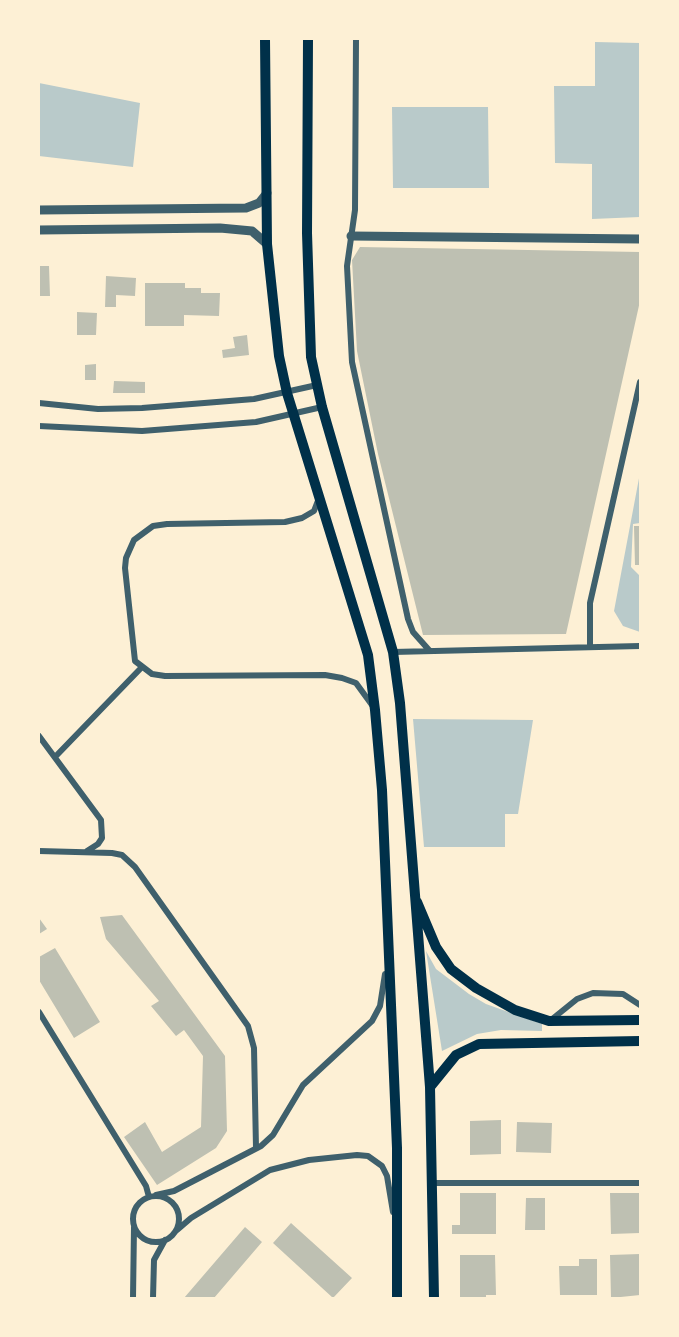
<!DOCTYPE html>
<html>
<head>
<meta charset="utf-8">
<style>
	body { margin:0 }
	#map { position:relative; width:679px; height:1337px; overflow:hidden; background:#fdf0d5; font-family:Karla,sans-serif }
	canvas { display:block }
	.frame { position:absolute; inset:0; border:40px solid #fdf0d5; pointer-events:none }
</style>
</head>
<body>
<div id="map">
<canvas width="679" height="1337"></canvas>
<div class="frame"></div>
</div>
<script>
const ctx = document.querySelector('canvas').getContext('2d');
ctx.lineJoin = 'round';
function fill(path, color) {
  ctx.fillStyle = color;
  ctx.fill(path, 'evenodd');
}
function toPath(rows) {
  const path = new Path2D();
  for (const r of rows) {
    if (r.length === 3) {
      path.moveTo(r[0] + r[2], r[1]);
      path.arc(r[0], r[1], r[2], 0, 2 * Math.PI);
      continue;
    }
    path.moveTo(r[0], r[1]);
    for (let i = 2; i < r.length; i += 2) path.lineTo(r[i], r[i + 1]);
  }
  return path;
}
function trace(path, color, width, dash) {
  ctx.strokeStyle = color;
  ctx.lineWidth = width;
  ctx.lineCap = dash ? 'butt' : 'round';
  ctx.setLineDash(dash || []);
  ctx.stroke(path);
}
fill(toPath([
	[595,42,640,43,640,217,592,219,592,164,555,163,554,86,595,86],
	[39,83,140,103,133,167,39,156],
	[392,107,488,107,489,188,393,188],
	[640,473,640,523,633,524,631,567,640,576,640,632,623,626,614,611],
	[413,719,533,720,518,814,505,814,505,847,424,847],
	[426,951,436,969,469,994,486,1004,542,1024,542,1031,501,1030,477,1034,442,1051]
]), '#b9caca');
fill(toPath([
	[360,247,640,252,640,301,566,634,423,635,378,454,357,351,352,260],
	[39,266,49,266,50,296,39,296],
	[106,276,136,278,135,296,116,295,116,307,105,307],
	[145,283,185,283,185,288,201,288,201,293,220,293,219,316,184,315,184,326,145,326],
	[77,312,97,313,96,335,77,335],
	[247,335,249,355,223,358,222,350,235,348,233,337],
	[96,364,96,380,85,380,85,365],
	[114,381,145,382,145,393,113,393],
	[634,526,640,526,640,565,635,565],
	[122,915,225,1056,227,1131,216,1148,157,1185,124,1137,145,1122,162,1152,201,1127,203,1056,184,1030,176,1036,151,1006,159,1001,106,939,100,917],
	[39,918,47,929,39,934],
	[55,948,100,1022,74,1038,39,980,39,957],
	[501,1120,501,1154,470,1155,470,1121],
	[517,1122,552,1123,551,1153,516,1152],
	[460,1193,496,1193,496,1234,452,1234,452,1225,460,1225],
	[610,1193,640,1193,640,1233,611,1234],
	[526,1198,545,1198,545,1230,525,1230],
	[291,1223,352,1278,333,1298,273,1243],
	[245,1227,262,1242,214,1298,184,1298],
	[640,1254,640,1295,611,1298,610,1255],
	[460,1255,495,1255,496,1295,486,1295,486,1298,460,1298],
	[579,1259,597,1259,597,1295,560,1295,559,1266,579,1266]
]), '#bec0b2');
trace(toPath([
	[356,39,355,210,347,266,352,362,408,619,413,632,429,650],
	[39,403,98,409,142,408,254,399,317,385],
	[39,426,142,431,256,422,322,407],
	[319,498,314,511,302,518,285,522,167,524,153,526,134,540,126,558,125,568,135,661,152,674,165,676,325,675,342,678,356,683,372,705],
	[590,647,590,603,640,382],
	[393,652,640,646],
	[39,736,101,820,102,838,98,844,87,851],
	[55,757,142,667],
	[39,851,112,853,122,855,135,867,248,1026,254,1048,256,1148],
	[39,1012,146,1186,149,1197],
	[551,1020,577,999,593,993,623,994,640,1005],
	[433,1183,640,1183],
	[156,1195,174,1191,261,1146,273,1135,303,1085,372,1021,380,1006,385,974],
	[156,1219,23],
	[177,1230,191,1218,270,1170,309,1160,357,1155,368,1156,382,1166,387,1176,393,1212],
	[133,1298,134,1227],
	[153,1298,154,1260,165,1240]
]), '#3f606c', 6);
trace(toPath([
	[39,210,246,208,259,203,267,193],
	[39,230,220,228,252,231,267,244],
	[351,236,640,239]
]), '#3f606c', 9);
trace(toPath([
	[265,39,267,244,279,356,287,393,368,655,375,710,382,790,397,1148,397,1298],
	[308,39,307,233,311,357,322,407,393,652,400,703,430,1087,434,1298],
	[417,902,436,947,451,969,476,988,515,1010,549,1021,640,1020],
	[430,1087,456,1055,479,1044,640,1041]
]), '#003049', 10);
</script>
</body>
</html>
